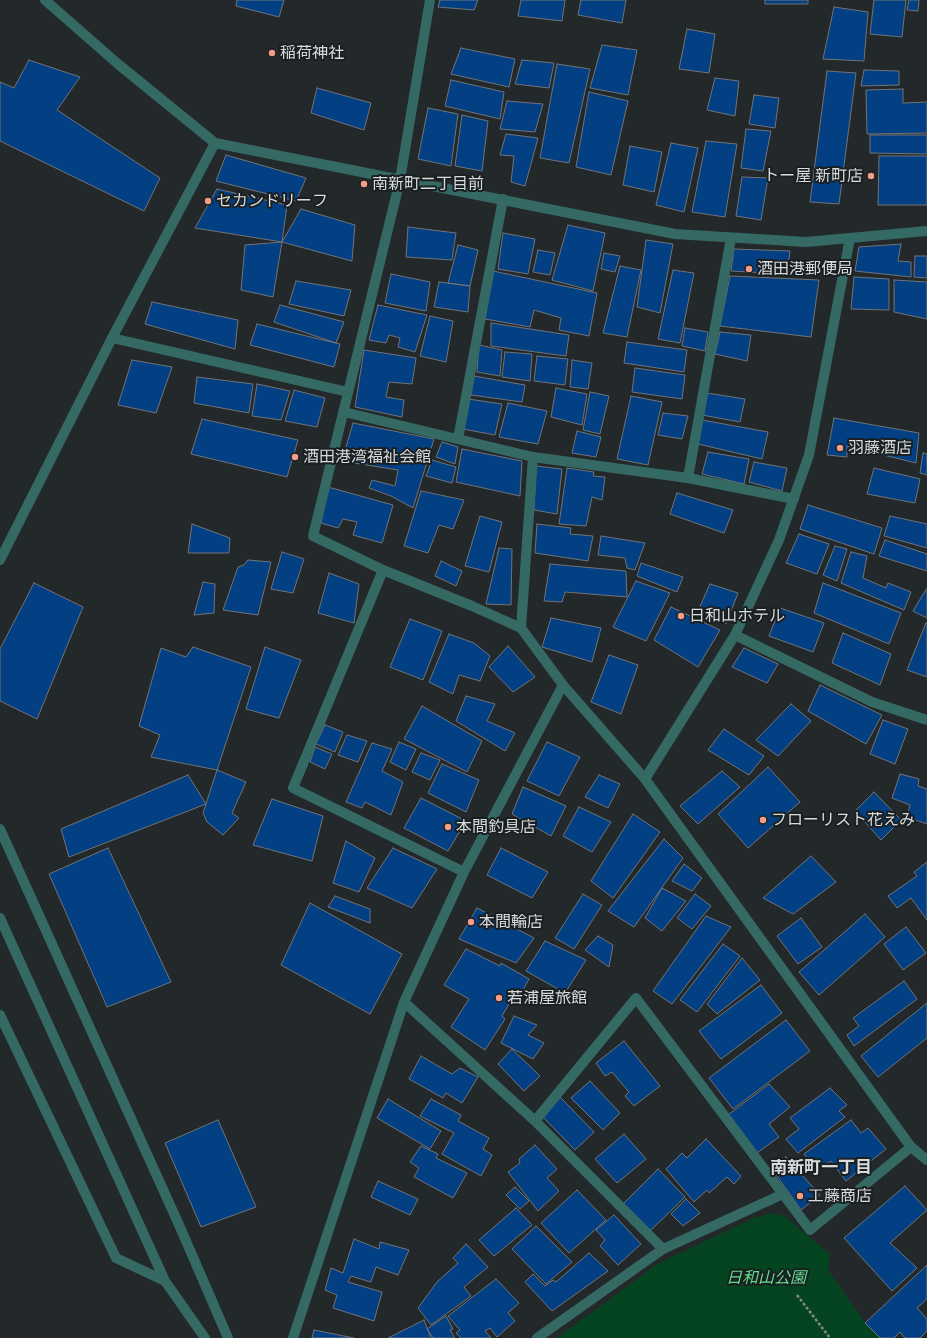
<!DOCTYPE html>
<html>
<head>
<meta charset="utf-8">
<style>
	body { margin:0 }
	canvas { display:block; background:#23282a }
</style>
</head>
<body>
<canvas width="927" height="1338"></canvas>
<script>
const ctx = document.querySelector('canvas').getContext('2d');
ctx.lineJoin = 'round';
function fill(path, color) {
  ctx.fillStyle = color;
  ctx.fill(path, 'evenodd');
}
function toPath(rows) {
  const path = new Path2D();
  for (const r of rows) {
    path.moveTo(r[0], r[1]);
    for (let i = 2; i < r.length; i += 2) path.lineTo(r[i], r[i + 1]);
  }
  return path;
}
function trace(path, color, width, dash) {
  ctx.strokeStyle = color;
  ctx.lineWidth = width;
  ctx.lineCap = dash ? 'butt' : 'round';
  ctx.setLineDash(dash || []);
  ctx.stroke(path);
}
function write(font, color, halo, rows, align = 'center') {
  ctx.font = font + ' "Zilla Slab","Noto Sans JP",serif';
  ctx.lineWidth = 4;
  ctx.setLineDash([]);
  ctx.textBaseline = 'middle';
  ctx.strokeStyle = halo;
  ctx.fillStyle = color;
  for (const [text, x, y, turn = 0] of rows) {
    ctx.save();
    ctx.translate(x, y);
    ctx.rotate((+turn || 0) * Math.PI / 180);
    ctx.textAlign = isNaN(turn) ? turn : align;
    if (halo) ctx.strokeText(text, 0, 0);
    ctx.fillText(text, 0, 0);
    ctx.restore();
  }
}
fill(toPath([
	[772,1213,784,1216,830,1254,828,1270,865,1323,880,1338,557,1338,659,1263,754,1218]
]), '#054421');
const building = toPath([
	[237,0,284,0,279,17,236,6,237,0],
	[440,0,478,0,474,10,438,7,440,0],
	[521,0,565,0,562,21,518,16,521,0],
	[581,0,626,0,622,23,578,15,581,0],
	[765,0,808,0,808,4,765,4,765,0],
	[874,0,906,0,902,37,870,34,874,0],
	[909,0,919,0,918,11,907,10,909,0],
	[834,7,868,12,864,61,823,59,834,7],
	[687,29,715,34,709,73,679,69,687,29],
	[602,45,637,50,628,95,590,88,602,45],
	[461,48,515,59,509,87,451,74,461,48],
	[29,60,80,77,57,110,160,178,144,211,0,141,0,82,14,88,29,60],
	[522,60,554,63,549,88,515,84,522,60],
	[557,64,590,69,569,163,540,158,557,64],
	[864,70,899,71,899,85,861,86,864,70],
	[827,71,856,73,839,204,810,202,827,71],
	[715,78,739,81,735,116,707,110,715,78],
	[451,80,504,92,500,119,445,106,451,80],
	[317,88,371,103,364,130,311,113,317,88],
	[903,89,903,103,927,102,927,133,867,134,866,90,903,89],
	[589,92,628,101,611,175,576,167,589,92],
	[754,95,779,98,775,128,749,124,754,95],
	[507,101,543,104,535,132,500,129,507,101],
	[428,108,458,114,451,166,418,159,428,108],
	[462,115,488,121,482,171,455,166,462,115],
	[746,129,771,131,763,171,741,168,746,129],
	[506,134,538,138,525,186,511,182,514,156,500,155,506,134],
	[870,135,927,135,927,154,870,153,870,135],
	[706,141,737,144,725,217,692,212,706,141],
	[671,143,698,148,684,212,656,205,671,143],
	[630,146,662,152,654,192,623,185,630,146],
	[226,155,306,178,296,201,216,181,226,155],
	[879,156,927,156,927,205,878,205,879,156],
	[742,177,768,178,761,220,736,216,742,177],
	[217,189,287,205,282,242,195,228,217,189],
	[301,209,355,225,352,261,282,242,301,209],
	[568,225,605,233,593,291,552,280,568,225],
	[408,227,456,233,452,260,406,257,408,227],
	[503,233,535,239,528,274,498,269,503,233],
	[646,240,673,244,660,313,637,307,646,240],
	[282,242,273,297,241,290,245,245,282,242],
	[901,244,898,261,911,262,911,277,855,271,859,247,901,244],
	[458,245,478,250,470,286,448,283,458,245],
	[734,249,790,251,787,274,731,271,734,249],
	[538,250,555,253,550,275,533,272,538,250],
	[604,253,620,256,615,272,601,269,604,253],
	[915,256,927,256,927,278,914,277,915,256],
	[620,266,641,270,627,337,603,333,620,266],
	[673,270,694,273,680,343,658,339,673,270],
	[493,271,597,293,589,336,559,330,561,318,534,310,530,327,485,319,493,271],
	[391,274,430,282,426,311,385,303,391,274],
	[730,276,819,280,811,337,720,326,730,276],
	[854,277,889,279,889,310,851,309,854,277],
	[894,280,927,282,927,319,894,312,894,280],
	[296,281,351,290,344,316,289,304,296,281],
	[439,282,470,286,468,312,434,307,439,282],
	[152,302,238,320,235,349,145,324,152,302],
	[280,305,344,322,336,343,274,322,280,305],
	[378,305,427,315,415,352,398,347,400,338,389,335,386,343,369,340,378,305],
	[430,316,453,321,446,362,420,356,430,316],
	[491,323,569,335,566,356,491,346,491,323],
	[257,324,340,344,334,367,250,345,257,324],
	[685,328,708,332,705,351,682,346,685,328],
	[720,332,751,335,747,361,715,354,720,332],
	[627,342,687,350,684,372,624,363,627,342],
	[479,345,502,350,500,376,477,372,479,345],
	[364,350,416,358,412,384,389,382,386,397,404,400,402,417,355,407,364,350],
	[505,352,532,354,530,381,502,377,505,352],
	[537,356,568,359,565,385,534,381,537,356],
	[132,360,172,367,156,413,118,405,132,360],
	[572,360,592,363,588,389,570,387,572,360],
	[635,368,685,375,682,399,632,392,635,368],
	[474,376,525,385,522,402,471,395,474,376],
	[197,377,253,384,249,413,194,403,197,377],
	[257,384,290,391,281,420,252,416,257,384],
	[556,388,587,394,582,425,551,417,556,388],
	[294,390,325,398,317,427,285,421,294,390],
	[590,392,609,396,600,434,583,430,590,392],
	[707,393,745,399,740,422,702,415,707,393],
	[631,396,662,402,648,465,617,459,631,396],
	[468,399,502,404,495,435,463,429,468,399],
	[508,403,547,411,538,444,499,437,508,403],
	[663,413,688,416,682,439,658,435,663,413],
	[834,418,919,433,916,463,847,446,847,457,827,455,834,418],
	[202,419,298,440,287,477,191,454,202,419],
	[702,420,768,432,762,459,698,444,702,420],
	[353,423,434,439,413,508,391,496,369,488,372,480,395,486,398,470,342,461,353,423],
	[577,431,601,437,596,457,572,453,577,431],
	[442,442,458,447,455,464,436,457,442,442],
	[462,449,522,461,520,496,456,482,462,449],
	[708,452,749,459,744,484,702,474,708,452],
	[923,453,927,454,927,475,920,473,923,453],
	[432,460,456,467,452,483,426,476,432,460],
	[754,462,787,468,782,491,749,482,754,462],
	[536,466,562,469,557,514,534,510,536,466],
	[567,468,594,472,593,476,605,477,602,500,592,497,586,526,559,524,567,468],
	[874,468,920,479,915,503,867,494,874,468],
	[328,487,393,505,382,543,353,535,357,522,343,519,338,528,321,523,328,487],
	[421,491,464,500,453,529,439,525,428,553,404,546,421,491],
	[677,493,733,510,724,533,670,514,677,493],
	[808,505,882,528,874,554,800,529,808,505],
	[480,516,502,522,489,572,465,566,480,516],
	[890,516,927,524,927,548,884,536,890,516],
	[192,524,230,538,229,553,188,553,192,524],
	[537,524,571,528,570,534,593,536,588,561,535,553,537,524],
	[799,534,829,544,817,574,786,563,799,534],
	[601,536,645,543,635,570,627,568,625,558,598,555,601,536],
	[885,540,927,554,927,571,879,556,885,540],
	[835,546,847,549,837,581,823,575,835,546],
	[499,548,512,549,511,605,486,604,499,548],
	[282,552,304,559,293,593,271,589,282,552],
	[851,552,867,556,863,578,886,588,888,583,911,592,904,610,841,583,851,552],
	[248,560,271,562,258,615,223,610,238,567,244,565,248,560],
	[441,561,462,571,456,586,435,576,441,561],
	[641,563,683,577,677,592,637,576,641,563],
	[550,564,626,571,627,597,565,592,562,602,544,601,550,564],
	[329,573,359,584,354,623,318,613,329,573],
	[636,581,670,593,646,641,613,627,636,581],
	[203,582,215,584,214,613,194,615,203,582],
	[34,583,83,607,37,719,0,701,0,649,34,583],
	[823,583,901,613,889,644,814,613,823,583],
	[710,584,738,593,726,624,698,611,710,584],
	[927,588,927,618,913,611,927,588],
	[671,607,720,630,698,667,654,640,671,607],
	[780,608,824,623,813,652,769,636,780,608],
	[551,618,601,628,592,662,542,647,551,618],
	[410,619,442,631,423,680,390,667,410,619],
	[926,623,927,623,927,677,907,670,926,623],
	[843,633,891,654,880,685,832,663,843,633],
	[449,634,474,643,490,656,480,681,459,675,453,694,429,682,449,634],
	[508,646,535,677,513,692,489,667,508,646],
	[193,647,251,667,217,770,151,757,160,735,139,726,161,648,186,657,193,647],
	[265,647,301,660,279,718,246,709,265,647],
	[744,648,778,664,767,683,732,667,744,648],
	[609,655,638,665,621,714,591,702,609,655],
	[820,685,882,715,866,744,808,711,820,685],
	[466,696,495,704,487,721,515,733,505,751,456,721,466,696],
	[791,704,811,721,778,756,756,740,791,704],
	[422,706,482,741,467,772,404,739,422,706],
	[883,720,908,729,895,764,870,754,883,720],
	[325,725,343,732,335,752,316,744,325,725],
	[724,729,764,756,749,775,708,750,724,729],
	[347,735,367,741,358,762,338,755,347,735],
	[399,742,416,749,406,770,390,762,399,742],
	[547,742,580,757,559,796,527,781,547,742],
	[372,743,392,749,382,771,403,782,391,815,365,802,362,808,346,802,372,743],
	[315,747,332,754,325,769,310,762,315,747],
	[421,753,440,760,430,780,412,772,421,753],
	[442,764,479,780,466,812,428,793,442,764],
	[768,767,800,802,748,848,718,814,768,767],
	[217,770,246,782,232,813,239,818,223,835,207,822,203,813,217,770],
	[722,771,740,787,698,824,680,806,722,771],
	[900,774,919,779,918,786,927,789,927,824,907,817,910,805,892,798,900,774],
	[188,775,206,804,69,857,61,829,188,775],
	[599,775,620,784,608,808,585,797,599,775],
	[523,787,566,806,551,836,512,814,523,787],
	[874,792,901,820,881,840,855,811,874,792],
	[421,798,466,821,448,851,404,828,421,798],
	[272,799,323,816,312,861,253,845,272,799],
	[579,807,611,822,592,852,563,836,579,807],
	[633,814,660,832,613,898,591,881,633,814],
	[664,839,683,858,634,927,608,911,664,839],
	[346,841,375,858,359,892,333,883,346,841],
	[108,848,171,982,107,1007,49,874,108,848],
	[393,848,437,869,412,908,367,888,393,848],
	[501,848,548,872,532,898,487,875,501,848],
	[811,856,836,882,793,914,763,898,811,856],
	[927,862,927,920,911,898,897,908,888,896,917,876,914,872,927,862],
	[684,864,702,878,692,891,672,881,684,864],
	[662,888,686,901,662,931,645,918,662,888],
	[583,894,602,905,574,949,555,938,583,894],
	[695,894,711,906,692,929,677,918,695,894],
	[335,896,370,909,370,923,328,907,335,896],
	[310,903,402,954,370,1014,281,965,310,903],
	[477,908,534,938,516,963,459,939,477,908],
	[865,914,885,937,819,995,799,972,865,914],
	[706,916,731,927,672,1004,653,991,706,916],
	[801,918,822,947,798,964,777,936,801,918],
	[906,927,926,953,903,970,884,944,906,927],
	[598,936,613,945,609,967,585,950,598,936],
	[545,941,586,960,565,993,526,971,545,941],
	[723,944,740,956,697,1012,680,1000,723,944],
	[466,949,500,966,501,963,529,979,522,992,518,989,502,1016,505,1019,485,1050,451,1027,469,999,444,985,466,949],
	[742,958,760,980,717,1014,707,1004,742,958],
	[904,981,917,999,854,1046,847,1035,859,1026,853,1018,904,981],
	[761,985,782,1013,721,1059,699,1031,761,985],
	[927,1003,927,1038,878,1077,861,1056,927,1003],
	[514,1016,537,1025,528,1035,544,1043,533,1059,501,1043,514,1016],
	[786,1020,810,1051,733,1109,709,1078,786,1020],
	[624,1041,660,1086,634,1106,625,1096,629,1092,612,1072,605,1076,596,1063,624,1041],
	[512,1049,540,1076,524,1091,498,1064,512,1049],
	[421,1056,452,1074,460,1068,478,1077,462,1103,446,1093,443,1098,409,1079,421,1056],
	[590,1081,620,1113,603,1130,571,1098,590,1081],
	[769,1084,790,1107,769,1124,779,1137,757,1153,728,1115,769,1084],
	[830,1088,847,1105,839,1111,845,1117,798,1153,786,1139,799,1129,790,1118,830,1088],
	[559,1096,594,1132,575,1150,542,1116,559,1096],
	[388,1099,441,1131,430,1149,377,1118,388,1099],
	[431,1099,461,1115,458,1121,489,1138,483,1149,492,1155,481,1176,442,1154,454,1133,420,1116,431,1099],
	[218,1120,256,1207,201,1227,165,1143,218,1120],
	[851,1120,861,1133,868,1128,886,1149,846,1181,831,1161,817,1170,804,1154,851,1120],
	[624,1134,646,1159,617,1183,595,1159,624,1134],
	[706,1139,741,1176,734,1184,727,1177,709,1193,707,1190,694,1202,666,1169,682,1153,687,1158,706,1139],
	[535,1145,557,1169,547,1178,559,1191,538,1211,508,1172,520,1163,519,1159,535,1145],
	[421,1146,438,1154,436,1158,467,1173,453,1198,414,1177,419,1168,410,1162,421,1146],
	[786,1157,820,1195,801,1210,772,1169,786,1157],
	[658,1169,685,1197,650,1231,623,1204,658,1169],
	[378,1181,418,1199,410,1215,371,1197,378,1181],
	[905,1186,927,1210,890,1243,917,1268,892,1291,844,1238,905,1186],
	[515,1187,529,1201,520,1209,506,1195,515,1187],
	[577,1190,606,1220,569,1253,541,1223,577,1190],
	[686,1199,700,1213,683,1226,671,1214,686,1199],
	[516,1208,532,1225,494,1256,479,1240,516,1208],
	[614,1215,641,1244,618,1265,600,1246,605,1240,596,1230,614,1215],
	[536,1226,572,1262,546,1284,512,1249,536,1226],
	[354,1239,379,1249,380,1242,409,1250,398,1275,376,1267,371,1282,351,1276,348,1282,382,1292,374,1321,333,1308,337,1295,325,1290,331,1268,343,1273,354,1239],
	[466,1244,488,1267,464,1287,471,1296,431,1325,418,1308,437,1282,458,1263,453,1258,466,1244],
	[589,1253,608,1271,552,1311,525,1282,533,1274,545,1286,553,1280,556,1282,589,1253],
	[927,1265,927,1299,917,1308,927,1319,927,1331,920,1338,905,1338,900,1332,894,1338,880,1338,865,1323,927,1265],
	[496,1279,519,1303,508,1313,515,1321,497,1337,490,1328,485,1331,491,1338,461,1338,456,1333,460,1330,448,1316,496,1279],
	[446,1316,453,1329,450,1330,455,1338,433,1338,427,1329,446,1316],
	[424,1320,431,1338,388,1338,424,1320],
	[314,1330,354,1338,312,1338,314,1330]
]);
fill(building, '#034083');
trace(building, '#707378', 1);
trace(toPath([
	[797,1295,830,1338]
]), '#84888a', 2.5, [3, 2]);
trace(toPath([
	[688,478,731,238]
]), '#356a64', 10);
trace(toPath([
	[430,0,400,180,313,536,383,570,472,606,521,628,563,685,645,779,911,1147,927,1160],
	[112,338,348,392],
	[344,412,533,457,688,478,794,499],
	[458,439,503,199],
	[383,570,293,788,464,872],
	[521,628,533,457],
	[735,635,872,702,927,720],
	[645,779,735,635,779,540,809,455,850,238],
	[404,1002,535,1121,636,998,810,1230,911,1147],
	[535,1121,663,1249],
	[293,1338,404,1002,464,872,563,685],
	[537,1338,663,1249,783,1194]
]), '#356a64', 10);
trace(toPath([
	[45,0,118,64,215,143,675,234,806,242,927,231],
	[0,560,112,338,215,143],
	[0,829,180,1227,228,1338],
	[0,918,165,1281,205,1338],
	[0,1015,116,1258,165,1281]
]), '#356a64', 10);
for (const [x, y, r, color] of [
	[272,53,4,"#f49e89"],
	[871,176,4,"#f49e89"],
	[364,184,4,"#f49e89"],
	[208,201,4,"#f49e89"],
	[749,269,4,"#f49e89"],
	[840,448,4,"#f49e89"],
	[295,457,4,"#f49e89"],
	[681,616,4,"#f49e89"],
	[763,820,4,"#f49e89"],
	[448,827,4,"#f49e89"],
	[471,922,4,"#f49e89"],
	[499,998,4,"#f49e89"],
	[800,1196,4,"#f49e89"]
]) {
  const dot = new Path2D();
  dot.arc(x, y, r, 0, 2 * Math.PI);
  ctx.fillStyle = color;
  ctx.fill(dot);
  trace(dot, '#1a1f21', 1.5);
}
write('16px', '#d8dbdd', '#1a1f21', [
	["稲荷神社",280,53],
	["トー屋 新町店",863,176,"right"],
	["南新町二丁目前",372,184],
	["セカンドリーフ",216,201],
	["酒田港郵便局",757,269],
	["羽藤酒店",848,448],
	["酒田港湾福祉会館",303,457],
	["日和山ホテル",689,616],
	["フローリスト花えみ",771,820],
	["本間釣具店",456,827],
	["本間輪店",479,922],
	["若浦屋旅館",507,998],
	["工藤商店",808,1196]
], 'left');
write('italic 16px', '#62db8c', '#1a1f21', [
	["日和山公園",766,1278]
]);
write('bold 17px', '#d8dbdd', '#1a1f21', [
	["南新町一丁目",821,1168]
]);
</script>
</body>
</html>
